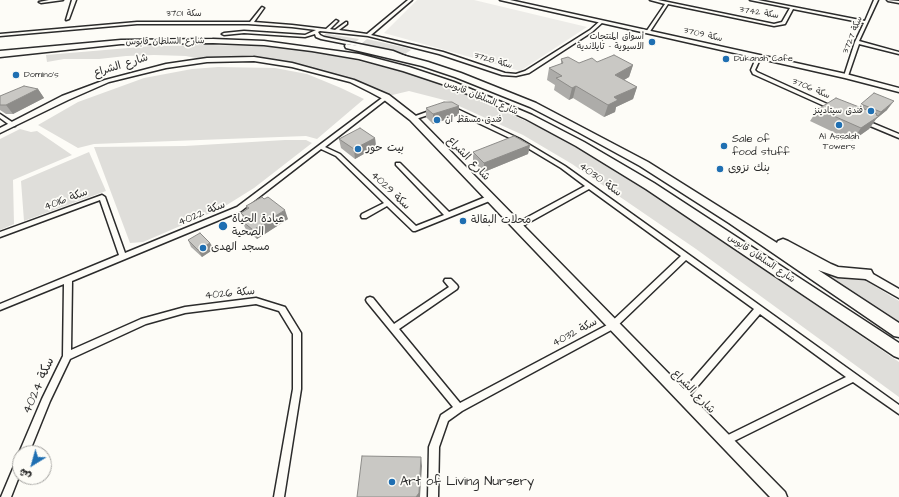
<!DOCTYPE html>
<html>
<head>
<meta charset="utf-8">
<style>
	body { margin:0 }
	#map { position:relative; width:899px; height:497px; overflow:hidden; background:#fdfcf7; font-family:"Architects Daughter","Playpen Sans Arabic",sans-serif }
	canvas { display:block }
	.north { position:absolute; left:12px; top:445px; width:40px; height:40px; box-sizing:border-box; background:#fdfcf7; border:1px solid #a9a8a5; border-radius:50%; rotate:217deg; font-size:11px; font-weight:700; line-height:16px; text-align:center; color:#2b2b2b }
	.north::after { content:''; display:block; margin:auto; width:14px; height:18px; background:#1f6fb2; clip-path:polygon(50% 0,100% 100%,50% 72%,0 100%) }
</style>
</head>
<body>
<div id="map">
<canvas width="899" height="497"></canvas>
<div class="north">ش</div>
</div>
<script>
const ctx = document.querySelector('canvas').getContext('2d');
ctx.lineJoin = 'round';
function fill(path, color) {
  ctx.fillStyle = color;
  ctx.fill(path, 'evenodd');
}
function toPath(rows) {
  const path = new Path2D();
  for (const r of rows) {
    path.moveTo(r[0], r[1]);
    for (let i = 2; i < r.length; i += 2) path.lineTo(r[i], r[i + 1]);
  }
  return path;
}
function trace(path, color, width, dash) {
  ctx.strokeStyle = color;
  ctx.lineWidth = width;
  ctx.lineCap = dash ? 'butt' : 'round';
  ctx.setLineDash(dash || []);
  ctx.stroke(path);
}
function write(font, color, halo, rows, align = 'center') {
  ctx.font = font + ' "Architects Daughter","Playpen Sans Arabic",sans-serif';
  ctx.lineWidth = 3.5;
  ctx.setLineDash([]);
  ctx.textBaseline = 'middle';
  ctx.strokeStyle = halo;
  ctx.fillStyle = color;
  for (const [text, x, y, turn = 0] of rows) {
    ctx.save();
    ctx.translate(x, y);
    ctx.rotate((+turn || 0) * Math.PI / 180);
    ctx.textAlign = isNaN(turn) ? turn : align;
    if (halo) ctx.strokeText(text, 0, 0);
    ctx.fillText(text, 0, 0);
    ctx.restore();
  }
}
fill(toPath([
	[417,0,474,0,587,27,520,71,384,33]
]), '#edece8');
fill(toPath([
	[325,34,328,34,359,39,355,43,326,38,324,36],
	[367,39,407,48,411,50,405,54,361,44],
	[207,45,262,46,308,51,355,60,399,71,444,85,544,129,633,180,899,362,899,397,696,249,572,164,523,135,448,101,409,91,388,96,354,80,294,64,271,60,206,60,186,56,154,55,126,56,99,59,64,59,47,62,46,55,152,46],
	[218,67,275,68,307,74,341,88,364,99,317,139,306,136,94,144,78,148,38,125,78,102,144,78,192,69],
	[20,129,31,132,37,131,72,155,13,180,14,224,0,230,0,139],
	[285,140,306,140,312,143,254,188,222,208,143,242,130,243,94,147,185,146],
	[89,152,106,191,24,221,21,181],
	[820,273,863,279,899,301,899,325]
]), '#dfdeda');
const street = toPath([
	[49,0,63,0,41,3,39,2,49,0],
	[72,0,76,0,69,19,66,20,72,0],
	[408,0,412,0,371,35,443,52,505,73,516,74,525,71,590,30,600,21,603,22,592,32,529,73,516,76,502,75,439,54,368,36,320,31,318,32,320,35,324,37,393,51,410,58,408,59,392,53,321,39,316,37,315,34,305,37,244,33,224,35,222,34,224,33,244,31,305,35,316,30,292,27,248,24,137,24,0,36,0,34,137,22,250,22,262,7,264,8,254,22,292,25,326,29,336,20,338,21,330,29,335,30,346,22,347,22,347,24,339,30,367,34,408,0],
	[650,0,658,0,774,24,782,22,790,8,750,0,758,0,865,21,874,0,878,0,859,41,899,52,899,54,859,44,848,76,846,77,844,76,855,42,864,23,793,9,785,24,774,26,668,4,649,33,648,33,646,32,665,4,650,0],
	[887,0,899,1,899,3,888,1,887,0],
	[757,56,761,57,755,70,757,72,836,108,835,109,831,109,753,74,751,70,757,56],
	[386,95,388,96,388,98,325,147,340,154,416,226,444,215,396,165,396,163,400,163,449,212,488,196,492,196,493,198,492,200,415,231,413,231,387,206,366,218,362,218,361,216,362,214,384,203,336,156,321,149,241,211,72,281,71,350,141,319,185,307,256,298,285,307,301,333,301,389,284,497,274,497,293,389,293,334,279,311,256,304,185,313,146,324,70,359,50,401,29,453,20,453,20,455,19,453,42,399,63,356,64,284,0,310,0,304,119,255,100,200,0,237,0,232,102,195,105,197,125,253,237,207,386,95],
	[451,106,520,139,565,166,899,405,899,414,853,382,728,444,725,446,722,444,720,441,722,438,846,377,760,314,685,401,682,402,679,401,678,398,679,395,754,309,686,260,615,328,462,411,448,421,439,447,438,497,428,497,429,447,441,415,453,407,367,302,366,300,367,298,370,297,373,298,394,324,449,287,444,281,445,279,451,279,457,285,458,287,457,289,399,329,460,403,609,324,681,256,589,189,519,228,515,228,514,226,515,224,585,186,561,168,516,141,449,109,449,107,451,106],
	[435,109,438,111,437,112,413,120,410,118,435,109],
	[0,114,15,124,15,126,11,126,0,118,0,114],
	[865,120,899,134,899,138,863,123,862,122,865,120],
	[20,457,20,474,11,497,1,497,17,459,20,457]
]);
const secondary = toPath([
	[500,0,510,0,846,74,899,88,899,92,845,78,500,0],
	[254,57,292,63,354,80,389,95,416,116,785,492,787,497,770,497,410,120,383,99,370,92,350,82,292,67,254,61,207,62,166,68,109,82,68,100,0,133,0,128,62,96,105,80,166,64,207,58,254,57],
	[866,270,899,289,899,298,862,277,861,274,862,271,866,270]
]);
const highway = toPath([
	[213,39,264,41,359,54,409,67,454,82,532,115,584,142,654,183,899,343,899,358,894,356,646,189,576,146,526,119,495,105,448,86,403,71,359,59,312,51,264,45,213,43,121,44,0,57,0,51,121,40,213,39],
	[346,44,379,49,428,62,461,73,536,103,648,162,777,243,778,241,783,239,788,241,831,264,838,267,871,270,873,274,871,278,866,279,838,277,818,270,899,323,899,337,894,336,729,223,640,166,578,132,530,107,455,77,422,66,346,48,345,46,346,44]
]);
trace(street, '#2b2b2b', 3);
trace(secondary, '#2b2b2b', 3);
trace(highway, '#2b2b2b', 3);
fill(street, '#fdfcf7');
fill(secondary, '#fdfcf7');
fill(highway, '#fdfcf7');
fill(toPath([
	[561,59,579,63,597,62,633,65,629,77,624,80,637,87,633,99,616,107,615,112,604,117,573,98,569,100,554,90,555,85,547,80,549,68,561,64],
	[38,89,44,98,13,114,6,114,0,110,0,96],
	[861,104,887,110,876,119,869,129,852,141,810,121,818,109,859,107],
	[459,106,459,115,433,124,426,117,426,108],
	[375,138,376,147,355,159,341,148,339,139],
	[530,145,528,154,484,172,473,161,473,152],
	[246,206,288,219,257,239,246,230,242,221,244,220,241,213,247,209],
	[188,240,210,243,214,249,202,257,191,247]
]), '#adaca9');
fill(toPath([
	[633,65,629,77,612,87,615,75],
	[576,86,573,98,569,100,572,88],
	[637,87,633,99,616,107,615,112,604,117,608,105,614,97],
	[38,89,44,98,13,114,6,105],
	[894,101,887,110,876,119,869,129,852,141,861,128,877,114,872,121,876,118,881,112],
	[459,106,459,115,433,124,433,114],
	[375,138,376,147,355,159,354,149],
	[530,145,528,154,484,172,484,163],
	[285,210,288,219,257,239,253,230],
	[210,243,214,249,202,257,198,250],
	[421,457,422,466,420,497,416,497]
]), '#8d8c89');
const building = toPath([
	[614,55,633,65,615,75,637,87,614,97,618,100,608,105,576,86,572,88,556,78,562,76,549,68,563,63,561,59,568,57,579,63,592,58,597,62,614,55],
	[24,86,38,89,6,105,0,105,0,96,24,86],
	[874,93,894,101,881,112,861,104,874,93],
	[836,98,877,114,876,115,879,116,861,128,818,109,836,98],
	[444,102,452,102,459,106,433,114,426,108,444,102],
	[360,128,375,138,354,149,339,139,360,128],
	[514,136,530,145,484,163,473,152,514,136],
	[262,197,264,199,268,197,285,210,253,230,242,221,246,218,241,213,249,208,246,206,262,197],
	[200,233,210,243,198,250,188,240,200,233],
	[362,456,421,457,419,493,416,497,357,497,362,456]
]);
fill(building, '#c9c8c4');
trace(building, '#8d8c89', 1);
for (const [x, y, r, color] of [
	[652,42,4,"#1f6fb2"],
	[726,59,4,"#1f6fb2"],
	[16,75,4,"#1f6fb2"],
	[871,111,4,"#1f6fb2"],
	[437,120,4,"#1f6fb2"],
	[839,125,4,"#1f6fb2"],
	[724,146,4,"#1f6fb2"],
	[358,149,4,"#1f6fb2"],
	[720,169,4,"#1f6fb2"],
	[463,221,4,"#1f6fb2"],
	[223,226,5,"#1f6fb2"],
	[203,248,4,"#1f6fb2"],
	[392,482,4,"#1f6fb2"]
]) {
  const dot = new Path2D();
  dot.arc(x, y, r, 0, 2 * Math.PI);
  ctx.fillStyle = color;
  ctx.fill(dot);
  trace(dot, '#fdfcf7', 1.5);
}
write('9px', '#2b2b2b', '#fdfcf7', [
	["سكة 3742",759,13,9],
	["سكة 3701",184,14],
	["سكة 3709",703,35,13],
	["سكة 3727",853,35,-68],
	["شارع السلطان قابوس",165,42,-1],
	["سكة 3728",493,61,16],
	["سكة 3706",811,89,23],
	["شارع السلطان قابوس",481,98,22],
	["شارع السلطان قابوس",761,259,34]
]);
write('9px', '#2b2b2b', '#fdfcf7', [
	["أسواق المنتجات",644,37,"right"],
	["الاسيوية - تايلاندية",644,47,"right"],
	["Dukanah Cafe",734,59],
	["Domino's",24,75],
	["فندق سيتادينز",863,111,"right"],
	["فندق مسقط ان",445,120],
	["Al Assalah",839,137,"center"],
	["Towers",839,147,"center"]
], 'left');
write('11px', '#2b2b2b', '#fdfcf7', [
	["شارع الشراع",121,66,-17],
	["شارع الشراع",468,159,46],
	["سكة 4030",600,180,36],
	["سكة 4029",390,191,44],
	["سكة 4016",66,200,-20],
	["سكة 4022",202,214,-22],
	["سكة 4026",230,294,-5],
	["سكة 4032",575,333,-28],
	["شارع الشراع",693,392,46]
]);
write('11px', '#2b2b2b', '#fdfcf7', [
	["Sale of",732,140],
	["food stuff",732,153],
	["بيت حور",366,149],
	["بنك نزوى",728,169],
	["عيادة الحياة",232,220],
	["الصحية",232,233],
	["محلات البقالة",471,221],
	["مسجد الهدى",211,248]
], 'left');
write('13px', '#2b2b2b', '#fdfcf7', [
	["سكة 4024",39,386,-66]
]);
write('13px', '#2b2b2b', '#fdfcf7', [
	["Art of Living Nursery",400,482]
], 'left');
</script>
</body>
</html>
